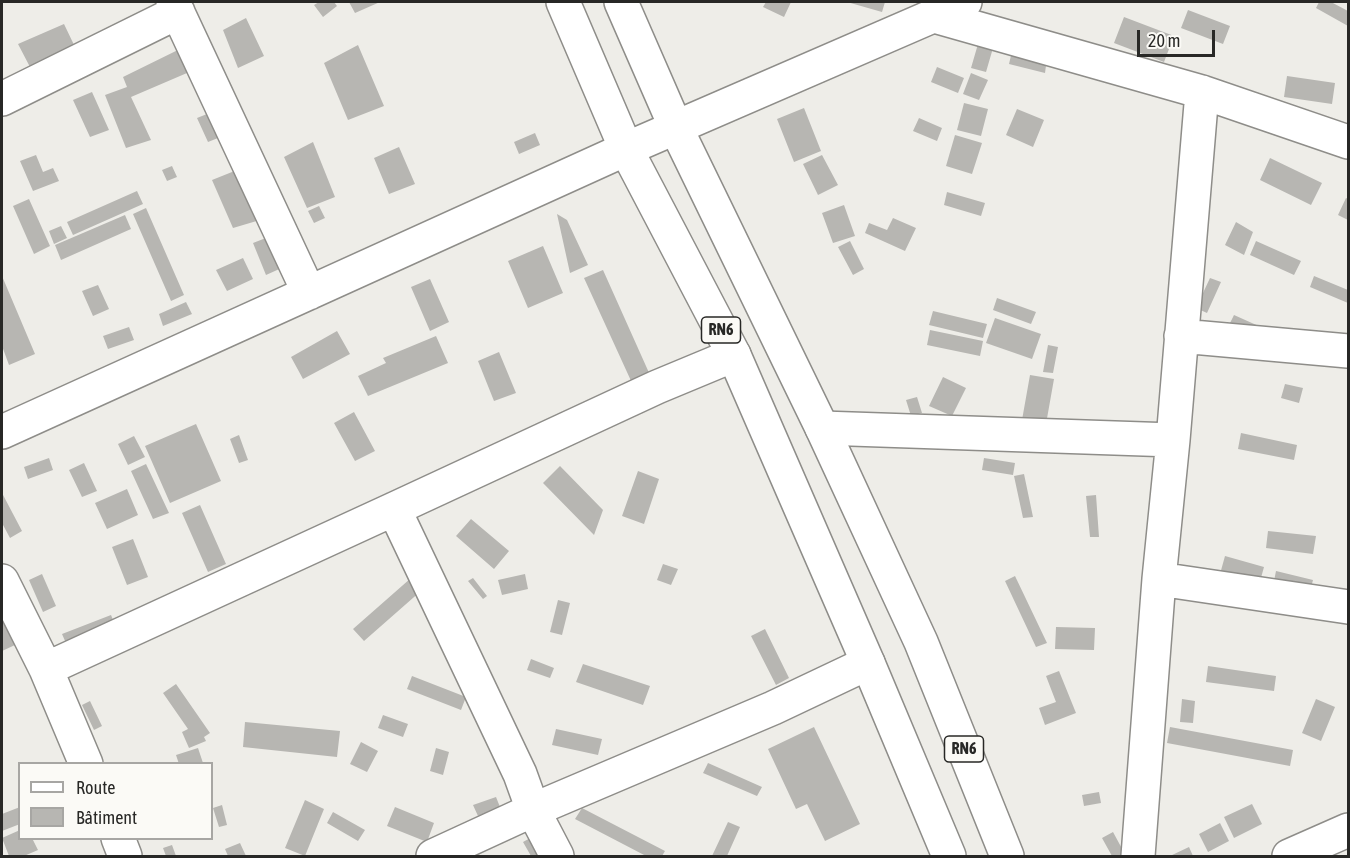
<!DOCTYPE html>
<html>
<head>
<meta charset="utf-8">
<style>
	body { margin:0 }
	#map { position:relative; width:1350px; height:858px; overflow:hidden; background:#eeede8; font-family:"Asap Condensed",sans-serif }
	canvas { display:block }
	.frame { position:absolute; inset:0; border:3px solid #282826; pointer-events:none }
	.legend { position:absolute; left:18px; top:762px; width:195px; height:78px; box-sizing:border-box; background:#fbfaf6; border:2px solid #a7a6a3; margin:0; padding:8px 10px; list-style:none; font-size:18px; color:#282826 }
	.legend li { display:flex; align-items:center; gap:12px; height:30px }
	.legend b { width:30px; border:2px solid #a7a6a3 }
	.scale { position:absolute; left:1137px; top:30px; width:78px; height:27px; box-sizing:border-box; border:3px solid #282826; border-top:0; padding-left:8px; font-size:18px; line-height:21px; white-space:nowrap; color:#282826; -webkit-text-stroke:4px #fbfaf6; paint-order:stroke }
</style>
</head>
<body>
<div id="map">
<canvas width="1350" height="858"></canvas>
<div class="frame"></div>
<ul class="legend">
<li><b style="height:8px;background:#fff"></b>Route</li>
<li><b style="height:16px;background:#b7b6b2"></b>Bâtiment</li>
</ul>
<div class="scale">20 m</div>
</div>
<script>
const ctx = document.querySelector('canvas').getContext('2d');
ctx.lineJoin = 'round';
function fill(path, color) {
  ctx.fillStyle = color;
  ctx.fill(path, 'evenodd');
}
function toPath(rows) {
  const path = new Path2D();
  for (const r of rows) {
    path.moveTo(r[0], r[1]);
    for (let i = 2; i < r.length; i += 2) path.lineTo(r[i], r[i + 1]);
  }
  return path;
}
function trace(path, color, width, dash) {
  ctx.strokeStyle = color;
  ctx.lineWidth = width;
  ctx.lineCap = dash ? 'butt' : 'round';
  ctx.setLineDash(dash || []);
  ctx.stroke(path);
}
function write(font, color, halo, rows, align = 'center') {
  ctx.font = font + ' "Asap Condensed",sans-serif';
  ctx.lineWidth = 4.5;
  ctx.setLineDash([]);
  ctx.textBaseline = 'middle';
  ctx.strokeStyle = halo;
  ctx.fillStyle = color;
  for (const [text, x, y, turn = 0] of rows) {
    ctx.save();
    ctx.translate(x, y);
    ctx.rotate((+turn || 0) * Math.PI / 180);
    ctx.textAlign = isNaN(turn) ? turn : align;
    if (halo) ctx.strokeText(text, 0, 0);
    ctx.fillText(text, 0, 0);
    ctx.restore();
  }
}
fill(toPath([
	[319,2,334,2,337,6,323,17,314,5],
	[349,2,380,2,355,13],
	[766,2,791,2,784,17,763,7],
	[847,2,885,2,882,12],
	[1319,2,1331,2,1348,11,1348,26,1316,8],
	[1188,10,1230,26,1223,44,1181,28],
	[1124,17,1174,36,1164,62,1114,43],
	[246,18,264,56,238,68,223,30],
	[64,24,75,47,30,67,18,44],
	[978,44,993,48,986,72,971,68],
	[358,45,384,106,348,120,324,63],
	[184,47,194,70,131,97,151,140,126,148,105,95,127,87,123,77],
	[1013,47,1047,58,1045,73,1009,64],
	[937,67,964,78,958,93,931,82],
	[971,73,988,80,979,100,963,94],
	[1287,76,1335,83,1332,104,1284,97],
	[92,92,109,130,90,137,73,100],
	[964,103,988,109,981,136,957,130],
	[804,108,821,151,794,162,777,119],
	[1017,109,1044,120,1033,147,1006,135],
	[212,112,223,136,208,142,197,118],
	[919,118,942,128,937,141,913,131],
	[535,133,540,145,519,154,514,142],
	[955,135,982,143,972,174,946,166],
	[313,142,335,197,307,208,284,157],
	[399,147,415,184,389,194,374,158],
	[36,155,43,172,53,168,59,181,33,191,20,161],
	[822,155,838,185,818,195,803,164],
	[1270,158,1322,183,1311,205,1260,180],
	[172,166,177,177,167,181,162,170],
	[237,170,260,220,233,228,212,180],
	[137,191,143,204,73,235,67,222],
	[947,192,985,203,981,216,944,205],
	[1346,198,1348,199,1348,220,1338,215],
	[29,199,50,246,34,254,13,206],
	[844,205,855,236,833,243,822,213],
	[319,206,325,218,314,223,308,211],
	[146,208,184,295,171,301,133,214],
	[557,214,567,220,588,265,570,273],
	[125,215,131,229,61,260,55,245],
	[893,218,916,228,905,251,865,233,869,223,887,230],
	[1236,222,1253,232,1244,255,1225,245],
	[61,226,67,238,54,244,49,231],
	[271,236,286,266,266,275,253,243],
	[850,241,864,269,853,275,838,247],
	[1256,241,1301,261,1294,275,1250,255],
	[543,246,563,293,528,308,508,261],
	[243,258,253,279,227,291,216,270],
	[603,270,650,375,632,383,584,278],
	[2,276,35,354,9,365,2,346],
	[1314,276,1348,290,1348,303,1310,287],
	[1210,278,1221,282,1207,313,1196,308],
	[430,279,449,322,430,331,411,287],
	[98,285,109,309,93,316,82,291],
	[997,298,1036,312,1031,324,993,310],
	[186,302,192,314,163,326,159,314],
	[933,311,987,324,983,338,929,325],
	[1234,315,1272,332,1229,325],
	[995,318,1041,334,1032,359,986,343],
	[129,327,134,340,108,349,103,336],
	[930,330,983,341,980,356,927,345],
	[337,331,350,354,303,379,291,357],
	[436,336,448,363,368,396,358,376,386,363,383,358],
	[1048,345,1058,347,1053,373,1043,372],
	[499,352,516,393,494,401,478,361],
	[1030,375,1054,379,1046,424,1022,420],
	[943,377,966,388,952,416,929,406],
	[1285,384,1303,388,1299,403,1281,398],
	[917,397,922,413,911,416,906,400],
	[354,412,375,451,355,461,334,423],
	[196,424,221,481,170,503,145,446],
	[1241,433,1297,445,1294,460,1238,449],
	[239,435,248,460,239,463,230,439],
	[134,436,145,457,128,465,118,444],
	[49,458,53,470,28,479,24,467],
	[984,458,1015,463,1013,475,982,470],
	[84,463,97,491,82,497,69,470],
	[146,464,169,513,153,519,131,471],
	[560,466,603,510,594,535,543,483],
	[638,471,659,479,644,524,622,516],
	[1024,474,1033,517,1023,518,1014,476],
	[127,489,138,515,107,529,95,503],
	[2,493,22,531,10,538,2,523],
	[1096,495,1099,537,1090,537,1086,496],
	[200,505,226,564,208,572,182,513],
	[471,519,509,551,494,569,456,536],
	[1268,531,1316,536,1313,554,1266,548],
	[133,539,148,577,127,585,112,547],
	[1225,556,1264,567,1259,585,1220,574],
	[663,564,678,569,671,585,657,580],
	[419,571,430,583,364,641,353,629],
	[1276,571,1313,580,1309,595,1273,586],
	[42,574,56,606,43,612,29,580],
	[525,574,528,589,502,595,498,580],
	[1015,576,1047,643,1036,647,1005,581],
	[473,578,487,596,483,599,468,581],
	[558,600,570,603,562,635,550,632],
	[2,614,15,645,2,651],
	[111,615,117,630,69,650,62,634],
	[1056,627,1095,628,1094,650,1055,649],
	[765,629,789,678,776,685,751,636],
	[531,659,554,668,550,678,527,670],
	[583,664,650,686,643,705,576,682],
	[1208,666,1276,676,1274,691,1206,682],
	[1059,671,1076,713,1045,725,1039,708,1056,702,1046,676],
	[412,676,466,697,461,710,407,689],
	[176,684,210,733,204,737,206,741,189,748,182,732,188,729,163,693],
	[1182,699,1195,701,1193,723,1180,722],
	[1316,699,1335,707,1321,741,1302,733],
	[90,701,102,726,94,730,82,705],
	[383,715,408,724,403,737,378,728],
	[245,722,340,731,337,757,243,747],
	[814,727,860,824,825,841,807,804,796,809,768,749],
	[1170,727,1293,750,1290,766,1167,743],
	[556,729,602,739,598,755,552,745],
	[361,742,378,751,367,772,350,764],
	[198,748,203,763,179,764,176,755],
	[436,748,449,752,443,775,430,771],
	[708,763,762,787,757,796,703,773],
	[1099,792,1101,803,1084,806,1082,795],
	[496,797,500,807,478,816,473,805],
	[305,800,324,809,305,856,285,848],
	[1252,804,1262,824,1234,838,1224,817],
	[222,805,227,825,219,827,213,808],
	[20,807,20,824,2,831,2,814],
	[395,807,434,823,427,842,387,826],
	[582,808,665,851,662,856,646,856,575,819],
	[333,812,365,830,358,841,327,823],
	[728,822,740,827,727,856,712,856],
	[1220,823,1229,841,1208,852,1199,834],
	[20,830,20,838,32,838,38,850,24,856,9,856,2,838],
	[1113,832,1126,856,1112,856,1102,838],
	[532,837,543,856,531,856,523,842],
	[240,843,246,856,228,856,225,849],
	[172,845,176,856,166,856,163,848],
	[1189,847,1193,856,1170,856]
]), '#b7b6b2');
const minor = toPath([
	[173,2,309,293],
	[934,16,1202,92,1348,142],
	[2,99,178,12],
	[1181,336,1348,351],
	[822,428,1173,440],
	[2,432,626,149,965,2],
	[394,509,520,774,533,810,557,856],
	[1159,579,1348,607],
	[2,581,46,669,86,764],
	[46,669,394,509,657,387,734,355],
	[118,838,125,856],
	[433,856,533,810,773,708,868,663],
	[1138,856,1159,579,1173,440,1202,92],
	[1289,856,1348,830]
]);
const highway = toPath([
	[563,2,626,149,734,355,868,663,949,856],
	[621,2,676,128,822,428,921,642,1007,856]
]);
trace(minor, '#8e8d89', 36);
trace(highway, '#8e8d89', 36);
trace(minor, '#fff', 33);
trace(highway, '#fff', 33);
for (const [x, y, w] of [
	[721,330,39],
	[964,749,39]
]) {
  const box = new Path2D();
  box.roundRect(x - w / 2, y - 13, w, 26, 4.5);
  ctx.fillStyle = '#fbfaf6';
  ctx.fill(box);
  trace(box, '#282826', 1.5);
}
write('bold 16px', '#282826', null, [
	["RN6",721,330],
	["RN6",964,749]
]);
</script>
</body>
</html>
